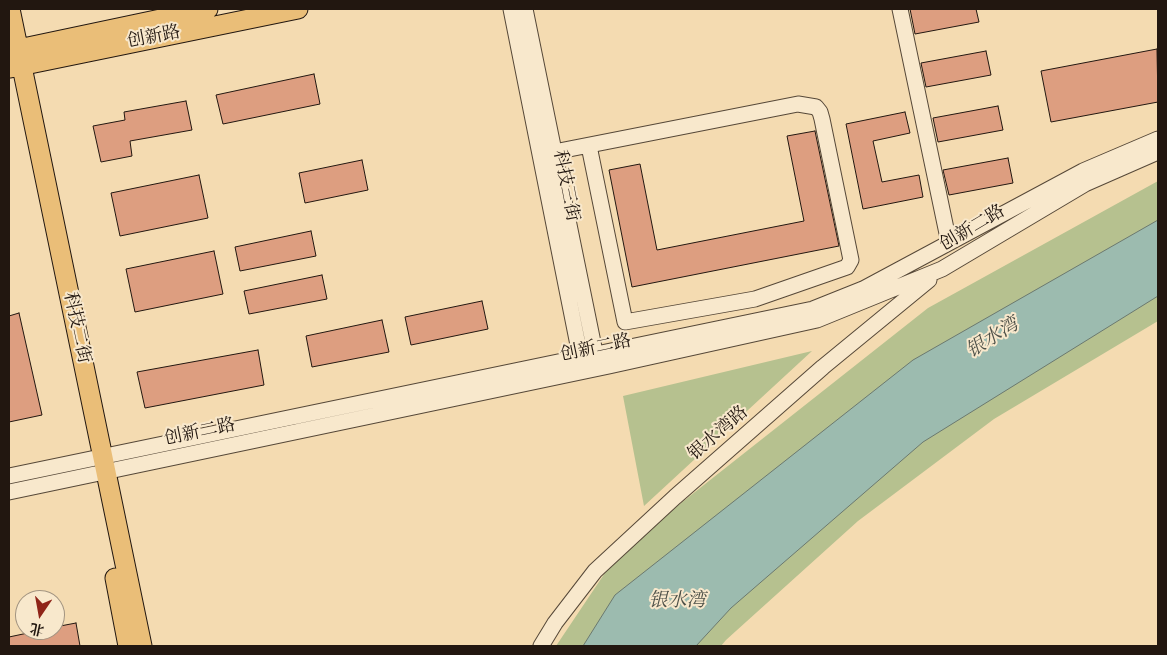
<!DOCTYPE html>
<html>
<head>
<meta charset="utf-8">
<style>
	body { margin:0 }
	#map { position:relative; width:1167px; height:655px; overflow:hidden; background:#f4dbb1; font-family:"IM FELL DW Pica","Noto Serif SC",serif }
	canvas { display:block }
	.frame { position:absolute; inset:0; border:10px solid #221710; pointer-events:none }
	.north { position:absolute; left:15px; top:590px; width:50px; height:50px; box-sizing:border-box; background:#f8e8cc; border:1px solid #a29481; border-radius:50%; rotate:192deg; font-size:14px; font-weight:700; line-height:20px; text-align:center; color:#221710 }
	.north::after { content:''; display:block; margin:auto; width:18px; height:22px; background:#8f2418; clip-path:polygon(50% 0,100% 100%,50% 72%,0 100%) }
</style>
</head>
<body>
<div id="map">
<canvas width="1167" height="655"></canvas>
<div class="frame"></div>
<div class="north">北</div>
</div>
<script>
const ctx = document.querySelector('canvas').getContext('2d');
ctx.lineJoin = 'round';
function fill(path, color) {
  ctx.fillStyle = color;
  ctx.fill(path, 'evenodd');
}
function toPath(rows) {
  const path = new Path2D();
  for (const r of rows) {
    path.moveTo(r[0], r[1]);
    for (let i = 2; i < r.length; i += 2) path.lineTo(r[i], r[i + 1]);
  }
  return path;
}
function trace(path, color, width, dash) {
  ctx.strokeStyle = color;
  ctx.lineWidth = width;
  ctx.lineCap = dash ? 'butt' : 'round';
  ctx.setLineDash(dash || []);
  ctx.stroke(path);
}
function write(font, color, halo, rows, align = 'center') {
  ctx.font = font + ' "IM FELL DW Pica","Noto Serif SC",serif';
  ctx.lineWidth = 4;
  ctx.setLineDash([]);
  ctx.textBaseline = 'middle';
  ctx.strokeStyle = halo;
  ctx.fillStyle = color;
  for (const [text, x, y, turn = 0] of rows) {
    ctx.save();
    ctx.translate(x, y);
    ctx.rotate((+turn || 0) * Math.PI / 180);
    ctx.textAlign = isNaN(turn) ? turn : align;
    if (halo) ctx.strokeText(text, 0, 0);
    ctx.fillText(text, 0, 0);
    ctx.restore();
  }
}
fill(toPath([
	[1158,181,1158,321,994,419,858,521,726,640,721,646,556,646,619,552,928,308],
	[812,351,644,506,623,396]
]), '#b6c18f');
const water = toPath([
	[1158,220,1158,296,923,442,731,608,696,646,583,646,615,595,913,360,1158,220]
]);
fill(water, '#9cbbaf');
trace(water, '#6b796f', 1);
const building = toPath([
	[910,9,976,9,979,22,915,34,910,9],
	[1157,49,1158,102,1051,122,1041,71,1157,49],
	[986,51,991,75,926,87,921,63,986,51],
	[314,74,320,104,223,124,216,95,314,74],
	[186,101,192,130,130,141,132,156,101,162,93,126,125,120,124,112,186,101],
	[998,106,1003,130,938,142,933,118,998,106],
	[905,112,910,133,873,141,882,182,919,175,923,197,863,209,846,124,905,112],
	[815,131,839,246,632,287,609,170,640,164,657,250,804,221,787,136,815,131],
	[1008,158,1013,183,949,195,943,170,1008,158],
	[362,160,368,190,305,203,299,173,362,160],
	[199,175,208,218,120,236,111,193,199,175],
	[311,231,316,256,240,271,235,247,311,231],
	[214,251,223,294,135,312,126,269,214,251],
	[322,275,327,299,249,314,244,291,322,275],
	[482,301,488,329,411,345,405,317,482,301],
	[19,313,42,415,9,422,9,316,19,313],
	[382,320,389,352,312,367,306,336,382,320],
	[258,350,264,385,145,408,137,372,258,350],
	[76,623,80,646,9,646,9,637,42,630,55,630,55,627,76,623]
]);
fill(building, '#dd9e80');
trace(building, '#221710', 1);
const minor = toPath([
	[511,9,582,365],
	[525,9,597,362],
	[900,9,949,243],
	[554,152,798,104,816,107,820,112,822,119,851,260,847,267,755,299,625,322,589,146],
	[9,476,813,309,863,289,1083,171,1158,139],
	[9,492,609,366,817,320,942,269,1085,184,1158,152],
	[541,646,555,623,595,571,675,497,823,367,929,280]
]);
const major = toPath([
	[10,9,142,646],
	[9,51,208,9],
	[10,68,298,9],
	[115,578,128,646]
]);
trace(minor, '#564838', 17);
trace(major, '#221710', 21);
trace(minor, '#f8e8cc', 15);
trace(major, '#eabe78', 19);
write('18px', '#221710', '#f8e8cc', [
	["创新路",154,38,-11],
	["科技三街",565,186,79],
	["创新二路",973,229,-31],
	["科技二街",76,328,78],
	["创新二路",596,349,-12],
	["创新二路",200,433,-12],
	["银水湾路",719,434,-41]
]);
write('italic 19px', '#4d5048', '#f8e8cc', [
	["银水湾",993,339,-32],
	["银水湾",677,602]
]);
</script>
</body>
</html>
